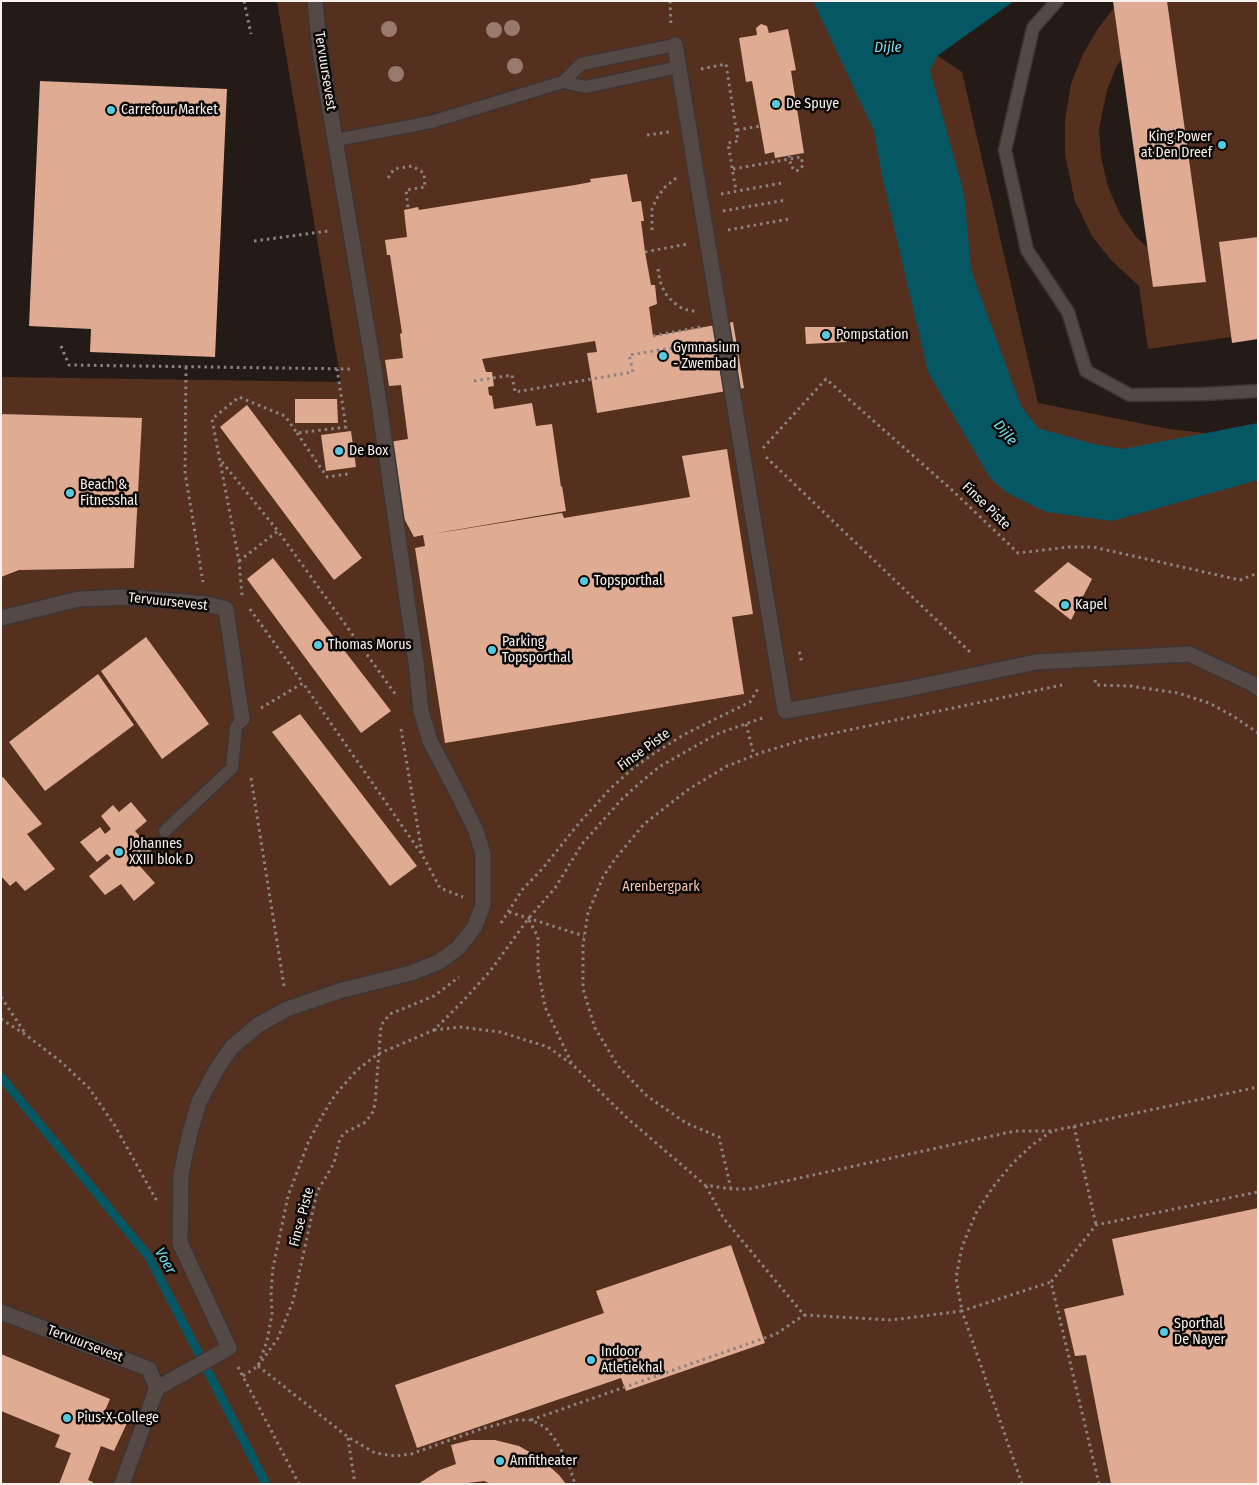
<!DOCTYPE html>
<html>
<head>
<meta charset="utf-8">
<style>
	body { margin:0 }
	#map { position:relative; width:1259px; height:1485px; overflow:hidden; background:#241b17; font-family:"Fira Sans Condensed",sans-serif }
	canvas { display:block }
	.frame { position:absolute; inset:0; border:2px solid #f9f2ef; pointer-events:none }
</style>
</head>
<body>
<div id="map">
<canvas width="1259" height="1485"></canvas>
<div class="frame"></div>
</div>
<script>
const ctx = document.querySelector('canvas').getContext('2d');
ctx.lineJoin = 'round';
function fill(path, color) {
  ctx.fillStyle = color;
  ctx.fill(path, 'evenodd');
}
function toPath(rows) {
  const path = new Path2D();
  for (const r of rows) {
    path.moveTo(r[0], r[1]);
    for (let i = 2; i < r.length; i += 2) path.lineTo(r[i], r[i + 1]);
  }
  return path;
}
function trace(path, color, width, dash) {
  ctx.strokeStyle = color;
  ctx.lineWidth = width;
  ctx.lineCap = dash ? 'butt' : 'round';
  ctx.setLineDash(dash || []);
  ctx.stroke(path);
}
function write(font, color, halo, rows, align = 'center') {
  ctx.font = font + ' "Fira Sans Condensed",sans-serif';
  ctx.lineWidth = 5;
  ctx.setLineDash([]);
  ctx.textBaseline = 'middle';
  ctx.strokeStyle = halo;
  ctx.fillStyle = color;
  for (const [text, x, y, turn = 0] of rows) {
    ctx.save();
    ctx.translate(x, y);
    ctx.rotate((+turn || 0) * Math.PI / 180);
    ctx.textAlign = isNaN(turn) ? turn : align;
    if (halo) ctx.strokeText(text, 0, 0);
    ctx.fillText(text, 0, 0);
    ctx.restore();
  }
}
fill(toPath([
	[277,1,855,1,962,72,1038,403,1169,429,1258,439,1258,1484,1,1484,1,377,341,382],
	[1119,1,1258,1,1258,333,1148,349,1139,286,1112,261,1092,236,1075,201,1065,155,1065,120,1071,84,1082,56,1097,30],
	[1130,46,1158,257,1136,237,1120,214,1108,187,1101,157,1099,129,1107,90,1116,67]
]), '#56301f');
fill(toPath([
	[813,1,1014,1,937,56,930,71,964,193,971,270,1021,406,1038,428,1093,444,1123,449,1258,423,1258,480,1112,521,1046,512,1007,493,990,478,928,372,882,176,874,131]
]), '#055764');
trace(toPath([
	[1,1077,149,1257,266,1484]
]), '#055764', 9);
fill(toPath([
	[1113,1,1167,1,1206,282,1153,287],
	[761,24,767,26,769,33,788,29,796,70,791,71,804,153,775,158,774,152,765,154,752,81,746,82,739,38,757,35,756,28],
	[40,81,227,89,215,357,90,352,91,329,29,326],
	[627,174,632,202,641,201,644,221,641,221,645,252,651,285,655,285,657,304,649,307,653,336,733,322,744,388,597,413,587,353,597,352,595,341,482,359,486,372,492,372,494,386,488,387,489,395,492,396,494,409,532,403,536,426,552,424,561,487,562,486,566,511,426,535,562,513,564,518,690,497,682,456,727,449,753,614,732,617,744,694,445,743,415,548,425,546,423,535,414,537,399,509,402,509,396,469,393,469,389,442,408,439,401,385,389,386,385,360,403,358,400,334,402,333,390,255,387,255,385,240,407,237,404,210,418,207,419,210,575,185,591,182,590,179],
	[1258,237,1258,339,1232,343,1219,242],
	[805,327,846,327,847,342,806,344],
	[295,399,337,399,338,423,295,423],
	[247,405,362,558,334,580,220,427],
	[1,414,142,418,134,568,19,570,1,577],
	[351,431,356,467,326,471,321,435],
	[273,558,391,711,361,733,247,579],
	[1068,562,1092,579,1071,620,1034,591],
	[146,637,209,724,162,759,101,671],
	[98,674,134,725,45,791,9,742],
	[300,714,417,866,390,886,272,732],
	[3,777,42,824,27,834,55,869,25,891,16,881,10,886,1,876,1,778],
	[131,802,147,821,135,831,152,850,137,863,155,883,134,901,121,884,105,895,89,876,111,858,107,854,97,862,80,842,100,827,105,834,111,829,101,816,113,805,119,812],
	[1258,1208,1258,1484,1111,1484,1086,1355,1075,1356,1064,1309,1124,1295,1112,1239],
	[731,1245,765,1343,626,1391,621,1378,417,1448,395,1385,604,1313,596,1291],
	[1,1354,110,1399,104,1413,127,1423,114,1451,101,1446,88,1480,93,1482,92,1484,59,1484,71,1453,55,1447,60,1435,1,1411],
	[471,1440,495,1440,519,1446,540,1458,559,1475,566,1484,491,1484,484,1481,459,1484,418,1484,440,1470,456,1464,451,1445]
]), '#e0ab93');
const service = toPath([
	[1057,1,1033,28,1005,150,1027,250,1068,312,1086,371,1130,395,1203,394,1258,391],
	[563,82,586,87,678,67],
	[336,140,431,122,563,82,581,64,675,45],
	[165,831,232,768,236,728,242,719]
]);
const minor = toPath([
	[675,45,785,711,907,689,1036,662,1189,654,1251,683,1258,688],
	[1,618,79,599,127,597,207,604,226,609,242,719],
	[1,1312,149,1369,157,1388],
	[122,1484,157,1388,229,1348,180,1243,181,1174,189,1136,199,1102,216,1070,232,1047,258,1025,287,1009,339,991,411,973,439,962,458,948,474,928,483,905,483,854,476,831,459,796,430,741,421,711,416,662,374,369,320,51,315,1]
]);
trace(service, '#3c3533', 15);
trace(minor, '#3c3533', 18);
trace(toPath([
	[244,1,251,34],
	[670,1,671,25],
	[701,69,726,64,738,141,728,143,736,191],
	[737,130,760,126],
	[647,135,669,132],
	[733,169,801,157,803,165,800,170,795,171,791,166],
	[388,178,394,169,412,166,424,173,425,187,406,190,408,209],
	[721,194,782,183],
	[723,211,786,200],
	[652,230,652,209,657,198,664,188,676,178],
	[728,230,789,219],
	[254,241,328,231],
	[645,252,687,244],
	[658,269,660,281,665,293,673,302,683,309,698,312],
	[653,336,700,327],
	[61,346,69,365,351,369],
	[186,367,185,472,203,582],
	[474,381,512,375,515,392,633,372,629,355,703,343],
	[297,433,327,477,348,474],
	[763,448,826,379,952,490,1018,553,1069,547,1093,547,1240,580,1258,573],
	[766,457,971,653],
	[222,462,278,531],
	[239,561,278,531,396,695],
	[242,595,239,561,212,419,239,397,285,416,297,433,346,427,337,369],
	[250,609,303,683],
	[799,652,801,655,801,664],
	[1095,680,1096,685,1130,686,1178,693,1209,703,1233,716,1258,733],
	[261,708,303,683,423,856,440,888,463,897],
	[746,724,754,755],
	[401,729,422,853],
	[251,778,284,986],
	[509,912,584,936],
	[529,920,538,937,538,969,545,1007,572,1064],
	[501,923,522,890,543,868,580,822,610,789,632,769,656,752,685,734,750,702,759,687],
	[1,997,25,1033],
	[1,1019,26,1035,60,1061,89,1088,115,1126,158,1203],
	[434,1030,460,1027,500,1032,548,1047,573,1065,627,1118,705,1185,731,1189,749,1189,1015,1131,1052,1131,1258,1087],
	[1074,1126,1096,1225],
	[706,1186,724,1219,804,1315,891,1320,962,1311,956,1278,962,1247,976,1213,993,1187,1012,1164,1031,1146,1052,1131],
	[731,1189,719,1137,686,1123,647,1096,618,1066,595,1028,583,989,583,945,588,913,603,877,615,859,644,824,689,789,727,766,763,752,806,739,1062,685],
	[258,1366,278,1338,293,1301,317,1192,334,1163,340,1138,346,1132,364,1123,372,1114,375,1104,381,1025,390,1014,434,996,459,977],
	[258,1366,348,1437,375,1453,395,1456,411,1454,481,1429,516,1420,531,1420,545,1427,554,1438,568,1462,575,1484],
	[238,1367,299,1484],
	[243,1376,258,1366,267,1341,272,1314,271,1292,273,1268,288,1196,308,1143,322,1116,335,1095,357,1070,378,1054,434,1030,463,1001,491,970,528,919,555,888,582,844,622,799,641,782,659,767,699,744,717,734,765,717],
	[531,1420,776,1334,804,1315],
	[348,1438,355,1484],
	[1022,1484,962,1311,1051,1282],
	[1099,1484,1051,1282,1096,1225,1258,1192]
]), '#8b8380', 3, [2.5, 4]);
trace(service, '#544945', 12);
trace(minor, '#544945', 15);
trace(toPath([
	[789,155,791,166]
]), '#8b8380', 3, [2.5, 4]);
ctx.fillStyle = '#987a6d';
for (const [x, y] of [
	[512,28],
	[389,29],
	[494,30],
	[515,66],
	[396,74]
]) {
  ctx.beginPath();
  ctx.arc(x, y, 8, 0, 2 * Math.PI);
  ctx.fill();
}
for (const [x, y, r, color] of [
	[776,104,5,"#55cadf"],
	[111,110,5,"#55cadf"],
	[1222,145,5,"#55cadf"],
	[826,335,5,"#55cadf"],
	[663,356,5,"#55cadf"],
	[339,451,5,"#55cadf"],
	[70,493,5,"#55cadf"],
	[584,581,5,"#55cadf"],
	[1065,605,5,"#55cadf"],
	[318,645,5,"#55cadf"],
	[492,650,5,"#55cadf"],
	[119,852,5,"#55cadf"],
	[1164,1332,5,"#55cadf"],
	[591,1360,5,"#55cadf"],
	[67,1418,5,"#55cadf"],
	[500,1461,5,"#55cadf"]
]) {
  const dot = new Path2D();
  dot.arc(x, y, r, 0, 2 * Math.PI);
  ctx.fillStyle = color;
  ctx.fill(dot);
  trace(dot, '#0a0705', 2);
}
write('14px', '#f9f2ef', '#0a0705', [
	["Tervuursevest",325,71,81],
	["Finse Piste",986,506,44],
	["Tervuursevest",168,602,6],
	["Finse Piste",644,750,-36],
	["Finse Piste",302,1217,-75],
	["Tervuursevest",85,1344,21]
]);
write('14px', '#f9f2ef', '#0a0705', [
	["De Spuye",786,104],
	["Carrefour Market",121,110],
	["King Power",1212,137,"right"],
	["at Den Dreef",1212,153,"right"],
	["Pompstation",836,335],
	["Gymnasium",673,348],
	["- Zwembad",673,364],
	["De Box",349,451],
	["Beach &",80,485],
	["Fitnesshal",80,501],
	["Topsporthal",594,581],
	["Kapel",1075,605],
	["Parking",502,642],
	["Topsporthal",502,658],
	["Thomas Morus",328,645],
	["Johannes",129,844],
	["XXIII blok D",129,860],
	["Sporthal",1174,1324],
	["De Nayer",1174,1340],
	["Indoor",601,1352],
	["Atletiekhal",601,1368],
	["Pius-X-College",77,1418],
	["Amfitheater",510,1461]
], 'left');
write('14px', '#f6c7b3', '#0a0705', [
	["Arenbergpark",661,887]
]);
write('italic 15px', '#75def3', '#0a0705', [
	["Dijle",888,48],
	["Dijle",1005,433,50],
	["Voer",165,1261,60]
]);
</script>
</body>
</html>
